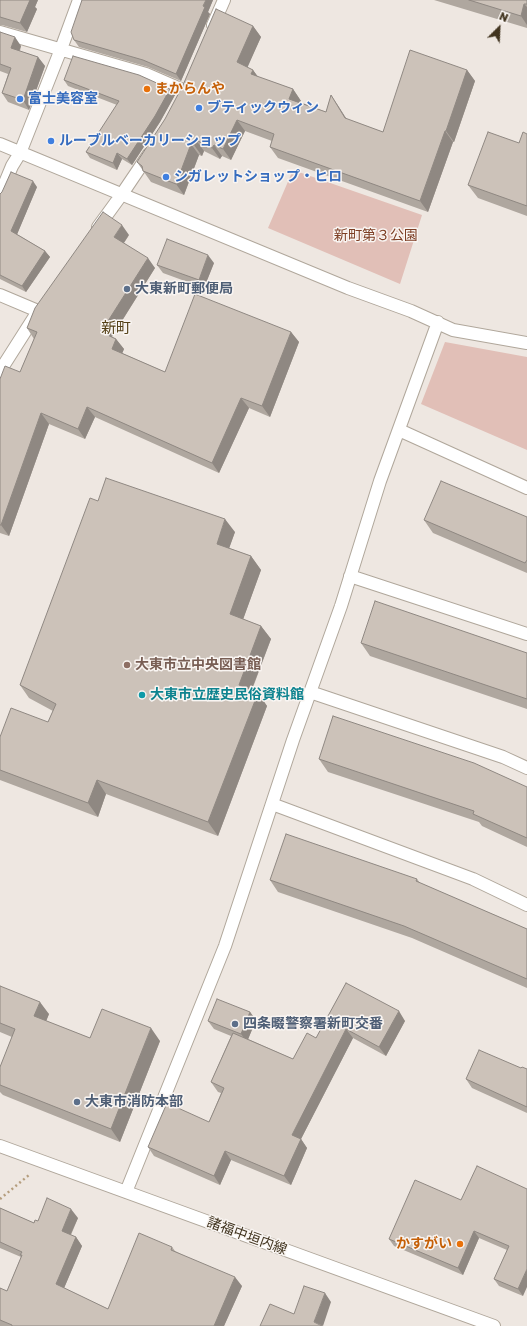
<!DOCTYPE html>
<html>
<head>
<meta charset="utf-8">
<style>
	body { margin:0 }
	#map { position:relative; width:527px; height:1326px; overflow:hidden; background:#eee7e1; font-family:"Golos Text",sans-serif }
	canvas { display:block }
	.north { position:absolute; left:479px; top:8px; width:40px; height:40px; -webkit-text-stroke:3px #f9f5f2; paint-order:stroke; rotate:24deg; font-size:11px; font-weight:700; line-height:16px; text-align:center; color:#41341f }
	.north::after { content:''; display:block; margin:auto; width:14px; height:18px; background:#41341f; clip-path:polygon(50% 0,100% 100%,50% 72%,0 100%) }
</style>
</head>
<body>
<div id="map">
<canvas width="527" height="1326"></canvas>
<div class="north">N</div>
</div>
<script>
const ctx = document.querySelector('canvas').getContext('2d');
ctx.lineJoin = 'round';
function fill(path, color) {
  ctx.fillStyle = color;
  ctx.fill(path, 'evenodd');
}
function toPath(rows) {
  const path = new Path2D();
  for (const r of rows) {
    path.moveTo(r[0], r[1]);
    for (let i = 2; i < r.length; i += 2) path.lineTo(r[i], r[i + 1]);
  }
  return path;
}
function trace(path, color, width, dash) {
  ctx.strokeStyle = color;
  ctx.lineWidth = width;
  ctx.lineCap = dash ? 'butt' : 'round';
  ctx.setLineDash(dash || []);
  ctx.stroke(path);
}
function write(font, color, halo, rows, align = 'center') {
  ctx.font = font + ' "Golos Text","Noto Sans JP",sans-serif';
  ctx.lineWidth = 3;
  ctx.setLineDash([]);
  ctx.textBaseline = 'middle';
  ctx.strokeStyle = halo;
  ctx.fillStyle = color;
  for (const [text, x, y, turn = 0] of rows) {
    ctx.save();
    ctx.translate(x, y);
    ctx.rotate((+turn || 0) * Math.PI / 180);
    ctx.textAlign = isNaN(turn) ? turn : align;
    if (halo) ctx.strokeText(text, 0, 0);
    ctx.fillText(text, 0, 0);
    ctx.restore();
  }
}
fill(toPath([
	[293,170,422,215,400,284,268,228],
	[445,342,527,357,527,450,421,404]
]), '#e1bfb7');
const minor = toPath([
	[213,25,224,0],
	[0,32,146,74,185,91],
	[0,144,348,288,411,311,453,330,527,343],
	[0,195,12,166,20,153,61,49,79,0],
	[98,227,122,194,149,154],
	[0,295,38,311],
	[0,371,35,316],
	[399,430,527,488],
	[350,576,527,634],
	[310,692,503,757,527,768],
	[272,804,473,879,527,905],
	[0,1146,494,1326],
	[126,1192,225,946,293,740,341,606,380,481,438,322]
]);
trace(minor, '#b0a79b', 14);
trace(toPath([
	[0,1199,29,1175]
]), '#b59e7e', 2.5, [2, 3]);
trace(minor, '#fff', 12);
fill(toPath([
	[0,0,38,0,35,7,37,9,27,32,2,25,0,25],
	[82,0,213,0,208,12,210,14,181,81,148,67,79,47,74,40],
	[434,0,527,0,527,28],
	[253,26,261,37,247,67,253,70,258,77,293,89,301,101,300,102,326,112,331,95,346,119,383,132,467,70,475,81,454,142,453,142,428,212,278,158,270,147,272,141,245,131,231,160,222,156,220,159,204,151,202,156,199,155,184,195,151,182,137,162],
	[0,32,21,46,20,51,38,57,45,66,29,110,8,102,2,93,8,74,0,71],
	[64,80,175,95,160,122,132,165,122,159,117,170,90,158,86,152,117,105,68,86],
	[527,134,527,216,478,198,468,185,519,143],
	[37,187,17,234,45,251,50,257,26,292,0,279,0,194],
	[129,235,124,243,155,268,112,337,116,339,124,349,122,353,165,372,291,332,299,342,270,417,249,408,219,473,95,417,85,439,49,424,9,536,0,533,0,379,20,372,34,339,27,328],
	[214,263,204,288,163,273,157,265],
	[98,501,235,532,229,548,251,556,261,570,243,619,261,626,271,639,252,690,258,693,267,706,218,836,106,794,98,817,0,780,0,737,48,722,53,711,29,698,20,685],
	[527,517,527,573,433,533,424,520],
	[361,643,527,653,527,709,370,656],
	[319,759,527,787,527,847,482,826,479,822,328,772],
	[417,879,420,883,527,929,527,988,412,938,278,892,270,880],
	[346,983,405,1021,386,1056,353,1038,301,1139,307,1148,291,1185,231,1160,220,1185,154,1156,148,1147,209,1122,221,1093,218,1092,211,1082,231,1036,214,1029,208,1021,250,1012,256,1020,248,1039,293,1059,316,1038],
	[0,986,49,1014,46,1021,90,1038,160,1041,120,1142,3,1095,0,1092,0,1067,12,1037,0,1032],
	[521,1068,527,1069,527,1113,472,1088,466,1079],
	[527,1189,523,1296,499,1286,494,1279,507,1250,479,1238,463,1275,394,1246,389,1239,461,1200],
	[0,1208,34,1223,38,1221,78,1218,71,1235,76,1237,82,1246,64,1288,108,1309,172,1247,175,1251,242,1286,224,1326,0,1326,0,1288,7,1291,21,1257,0,1248]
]), '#afa79f');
fill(toPath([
	[29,0,38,0,35,7,37,9,27,32,20,23],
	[206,0,213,0,208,12,210,14,181,81,176,74],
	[524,4,527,7,527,25,521,16],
	[253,26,261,37,245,73,237,62],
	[15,37,21,46,17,57,11,48],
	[38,57,45,66,29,110,23,100],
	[253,70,261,81,251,74],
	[467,70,475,81,454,142,446,131],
	[170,89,175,95,160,122,132,165,127,159],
	[293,89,301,101,297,110,289,99],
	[331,95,339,107,353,129,345,118],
	[237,120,245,131,231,160,223,149],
	[445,131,453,142,428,212,420,201],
	[196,140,204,151,202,156,194,145],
	[191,144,199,155,184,195,176,184],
	[214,145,222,156,220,159,212,148],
	[117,153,122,159,117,170,113,163],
	[33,181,37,187,16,237,11,231],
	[122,225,129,235,121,247,114,237],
	[45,251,50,257,26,292,22,286],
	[208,255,214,263,204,288,199,280],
	[148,258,155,268,108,343,101,332],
	[291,332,299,342,270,417,262,406],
	[116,339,124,349,120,359,112,349],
	[241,398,249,408,219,473,212,463],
	[87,407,95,417,85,439,78,429],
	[41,413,49,424,9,536,1,525],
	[225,519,235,532,226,557,217,544],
	[251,556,261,570,240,628,230,614],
	[261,626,271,639,248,699,239,685],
	[258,693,267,706,218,836,208,822],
	[97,780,106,794,98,817,88,803],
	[40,1002,49,1014,43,1029,34,1016],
	[399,1011,405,1021,386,1056,379,1047],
	[250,1012,256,1020,247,1042,241,1034],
	[151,1028,160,1041,120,1142,111,1129],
	[346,1029,353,1038,301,1139,307,1148,291,1185,284,1176,292,1135],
	[225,1151,231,1160,220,1185,214,1176],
	[71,1209,78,1218,68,1240,62,1231],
	[474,1231,479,1238,463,1275,458,1268],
	[76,1237,82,1246,62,1293,56,1284],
	[527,1269,527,1287,523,1296,518,1289],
	[235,1277,242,1286,224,1326,214,1326],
	[325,1293,331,1302,323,1326,314,1322]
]), '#8f8882');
const building = toPath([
	[0,0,30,0,20,23,0,17,0,0],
	[82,0,206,0,203,6,205,7,176,74,143,60,74,40,71,32,82,0],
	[469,0,527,0,527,4,524,4,521,16,469,0],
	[216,9,253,26,237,62,253,70,251,74,293,89,289,99,326,112,331,95,345,118,383,132,410,50,467,70,446,131,445,131,420,201,270,147,274,134,237,120,223,149,214,145,212,148,196,140,194,145,191,144,176,184,143,171,142,166,137,162,165,119,183,85,216,9],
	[0,32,15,37,11,48,38,57,23,100,2,93,11,68,0,64,0,32],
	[73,56,139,75,170,89,155,116,127,159,117,153,113,163,86,152,119,101,64,80,73,56],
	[488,132,519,143,523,132,527,134,527,206,468,185,488,132],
	[11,172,33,181,11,231,45,251,22,286,0,275,0,194,2,192,11,172],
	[103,212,122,225,114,237,148,258,101,332,116,339,112,349,165,372,195,294,291,332,262,406,241,398,212,463,87,407,78,429,41,413,1,525,0,525,0,379,5,366,20,372,37,332,27,328,35,308,103,212],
	[167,239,208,255,199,280,157,265,167,239],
	[106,478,225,519,217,544,251,556,230,614,261,626,239,685,258,693,208,822,97,780,88,803,0,770,0,737,11,708,48,722,56,704,20,685,90,498,98,501,106,478],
	[441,481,527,517,527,560,525,563,424,520,441,481],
	[375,601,527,653,527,699,361,643,375,601],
	[333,716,474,763,527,787,527,838,473,814,474,811,319,759,333,716],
	[286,834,417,879,416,881,527,929,527,979,404,926,270,880,286,834],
	[346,983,399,1011,379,1047,346,1029,292,1135,301,1139,284,1176,225,1151,214,1176,148,1147,167,1103,209,1122,224,1088,211,1082,233,1033,293,1059,307,1033,316,1038,346,983],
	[0,986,40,1002,34,1016,90,1038,102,1009,151,1028,111,1129,0,1085,0,1067,15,1029,0,1023,0,986],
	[217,999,250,1012,241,1034,208,1021,217,999],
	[479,1050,521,1068,522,1067,527,1069,527,1107,466,1079,479,1050],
	[477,1166,527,1189,527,1269,518,1289,494,1279,509,1246,474,1231,458,1268,389,1239,415,1180,461,1200,477,1166],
	[47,1198,71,1209,62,1231,76,1237,56,1284,108,1309,139,1233,172,1247,171,1250,235,1277,214,1326,12,1326,12,1325,0,1320,0,1288,7,1291,22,1255,20,1255,22,1252,0,1242,0,1208,34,1223,35,1220,38,1221,47,1198],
	[304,1286,325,1293,314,1322,322,1326,260,1326,270,1304,294,1314,304,1286]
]);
fill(building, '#ccc2b9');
trace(building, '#8f8882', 1);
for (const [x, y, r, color] of [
	[147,89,4,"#e8710a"],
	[20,99,4,"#3f7fe0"],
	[199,108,4,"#3f7fe0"],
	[51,141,4,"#3f7fe0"],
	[166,177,4,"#3f7fe0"],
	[127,289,4,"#5c6f8a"],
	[127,665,4,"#8d6e63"],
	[142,695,4,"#0f9aa8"],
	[235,1024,4,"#5c6f8a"],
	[77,1102,4,"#5c6f8a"],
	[460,1244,4,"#e8710a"]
]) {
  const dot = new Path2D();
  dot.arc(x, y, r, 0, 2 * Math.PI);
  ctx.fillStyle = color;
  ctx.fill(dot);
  trace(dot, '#f9f5f2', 1.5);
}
write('bold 14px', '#c56008', '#f9f5f2', [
	["まからんや",155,89],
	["かすがい",452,1244,"right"]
], 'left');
write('bold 14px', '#366cbe', '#f9f5f2', [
	["富士美容室",28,99],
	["ブティックウィン",207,108],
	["ルーブルベーカリーショップ",59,141],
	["シガレットショップ・ヒロ",174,177]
], 'left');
write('14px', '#7d3e24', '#f9f5f2', [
	["新町第３公園",376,236]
]);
write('bold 14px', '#4e5e75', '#f9f5f2', [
	["大東新町郵便局",135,289],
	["四条畷警察署新町交番",243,1024],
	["大東市消防本部",85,1102]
], 'left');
write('bold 14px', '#785e54', '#f9f5f2', [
	["大東市立中央図書館",135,665]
], 'left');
write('bold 14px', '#0d838f', '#f9f5f2', [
	["大東市立歴史民俗資料館",150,695]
], 'left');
write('14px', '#41341f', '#f9f5f2', [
	["諸福中垣内線",247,1236,20]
]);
write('15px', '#554118', '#f9f5f2', [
	["新町",116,328]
]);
</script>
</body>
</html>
